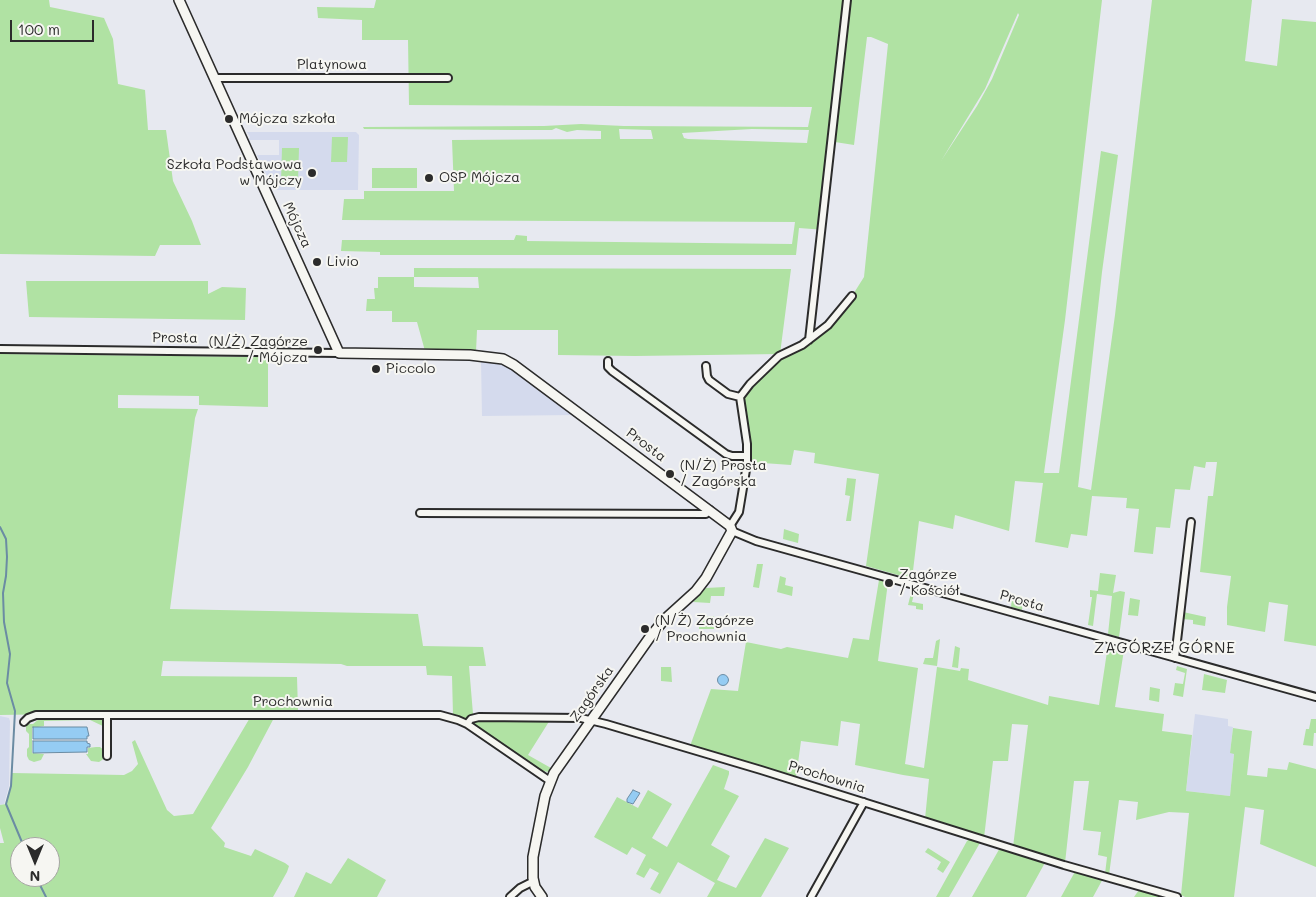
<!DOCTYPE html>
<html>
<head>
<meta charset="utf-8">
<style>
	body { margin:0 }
	#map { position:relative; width:1316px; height:897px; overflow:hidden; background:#e7e9f0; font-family:Mali,sans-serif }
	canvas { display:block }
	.north { position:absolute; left:10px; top:837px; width:50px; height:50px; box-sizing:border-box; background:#f6f6f2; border:1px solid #a5a5a2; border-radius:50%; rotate:180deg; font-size:14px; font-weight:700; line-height:20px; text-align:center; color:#2b2b2b }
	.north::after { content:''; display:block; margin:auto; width:18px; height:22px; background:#2b2b2b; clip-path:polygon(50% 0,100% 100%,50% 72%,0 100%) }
	.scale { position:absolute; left:10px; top:20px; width:84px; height:22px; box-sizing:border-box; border:2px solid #2b2b2b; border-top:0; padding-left:6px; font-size:15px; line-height:18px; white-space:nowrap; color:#2b2b2b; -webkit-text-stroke:4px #f6f6f2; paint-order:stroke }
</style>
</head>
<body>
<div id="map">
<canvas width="1316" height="897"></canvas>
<div class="north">N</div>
<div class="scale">100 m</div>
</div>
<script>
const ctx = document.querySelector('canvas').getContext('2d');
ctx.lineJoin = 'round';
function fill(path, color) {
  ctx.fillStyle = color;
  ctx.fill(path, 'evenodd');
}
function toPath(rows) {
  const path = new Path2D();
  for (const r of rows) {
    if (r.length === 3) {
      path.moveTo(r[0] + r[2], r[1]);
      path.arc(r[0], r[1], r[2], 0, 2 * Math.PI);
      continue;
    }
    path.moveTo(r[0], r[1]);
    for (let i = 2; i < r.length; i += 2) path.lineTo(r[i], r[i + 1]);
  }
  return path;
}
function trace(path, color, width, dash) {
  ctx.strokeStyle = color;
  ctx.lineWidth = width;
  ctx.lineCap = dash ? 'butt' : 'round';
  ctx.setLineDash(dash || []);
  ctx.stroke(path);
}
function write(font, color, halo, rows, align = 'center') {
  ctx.font = font + ' Mali,sans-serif';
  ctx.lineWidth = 4;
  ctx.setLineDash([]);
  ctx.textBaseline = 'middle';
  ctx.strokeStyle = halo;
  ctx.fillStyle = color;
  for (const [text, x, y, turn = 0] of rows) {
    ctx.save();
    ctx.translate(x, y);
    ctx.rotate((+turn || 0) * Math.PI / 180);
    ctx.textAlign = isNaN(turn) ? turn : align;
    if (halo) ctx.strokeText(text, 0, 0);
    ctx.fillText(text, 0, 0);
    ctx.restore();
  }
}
fill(toPath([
	[247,132,356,132,359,135,358,190,274,190,257,155,279,155,279,140,248,140,250,137],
	[481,360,495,362,507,366,575,415,482,416],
	[1195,714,1228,719,1228,726,1233,727,1230,753,1234,753,1230,796,1186,791],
	[0,716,9,718,10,721,9,786,4,804,0,805]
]), '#d4daed');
fill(toPath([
	[0,0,49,0,50,7,104,18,113,39,118,84,145,90,148,130,166,130,173,181,192,221,201,245,160,245,155,256,0,254],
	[376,0,1102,0,1065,320,1044,473,1059,473,1101,151,1118,155,1102,272,1078,487,1091,490,1115,315,1152,0,1252,0,1245,61,1277,66,1282,19,1316,22,1316,646,1284,641,1288,605,1269,602,1265,632,1227,625,1227,607,1231,576,1200,572,1208,496,1213,496,1217,462,1206,462,1205,468,1194,466,1190,490,1175,489,1170,528,1156,527,1153,554,1134,552,1139,509,1126,508,1127,498,1092,496,1087,536,1071,534,1068,548,1035,542,1043,483,1015,481,1009,531,955,515,953,529,919,521,912,579,866,566,879,474,814,463,815,453,794,450,791,465,749,462,750,444,744,398,745,394,782,357,802,349,852,296,864,277,888,44,871,37,867,37,854,145,835,142,825,230,799,228,796,255,380,255,380,252,341,251,342,240,514,240,516,235,527,236,527,241,792,244,795,222,342,220,344,199,364,199,364,191,454,191,452,140,601,139,601,131,577,130,567,132,556,128,552,130,514,130,364,129,363,127,544,126,581,124,624,126,808,127,812,107,409,105,408,40,362,40,362,20,318,18,317,7,374,8],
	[1018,13,1019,15,992,79,977,106,941,161,985,89],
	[619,129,651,130,653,139,620,139],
	[752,129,809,130,807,143,688,139,684,138,682,133],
	[332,137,348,137,347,162,331,162],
	[282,148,299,148,298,182,281,182],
	[372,168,417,168,417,188,372,188],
	[414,268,791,269,780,354,635,356,558,355,558,330,477,330,476,352,425,351,417,322,392,322,392,311,366,311,367,299,375,299,374,288,378,288,378,277,414,277],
	[414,277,478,277,479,288,414,287],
	[26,281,208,281,208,294,222,287,246,288,245,320,29,317],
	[0,354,268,357,268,407,199,405,199,396,118,395,118,408,198,409,195,418,170,609,418,614,423,646,483,647,486,666,469,666,473,714,466,720,453,715,452,676,427,675,426,666,347,666,341,664,163,661,161,676,297,677,298,710,0,715],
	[847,478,856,479,851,521,846,521,850,496,845,495],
	[784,529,799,534,798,543,783,539],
	[757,564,763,564,759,588,753,587],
	[1100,573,1116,575,1113,593,1120,591,1125,592,1119,637,1108,634,1112,596,1097,594,1093,626,1088,625,1092,597,1090,597,1090,590,1098,591],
	[780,576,786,578,785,585,793,587,792,596,777,592],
	[879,580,888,582,878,661,918,668,905,764,924,768,937,667,960,671,961,668,969,669,968,680,1048,705,1049,696,1099,705,1108,645,1124,650,1115,707,1164,714,1162,731,1192,735,1186,791,1230,796,1234,754,1230,753,1233,728,1252,731,1247,775,1267,777,1268,768,1287,770,1289,762,1316,769,1316,867,1260,844,1264,810,1245,807,1234,897,1185,897,1181,895,1189,813,1169,812,1136,820,1138,802,1119,800,1109,875,1105,874,1107,857,1098,855,1101,832,1083,830,1089,781,1074,781,1065,863,1013,847,1028,725,1012,724,1008,761,993,761,984,838,925,819,929,779,903,775,855,765,860,724,841,721,838,746,801,741,796,778,690,746,711,689,738,691,746,642,781,649,787,647,848,658,853,638,869,640],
	[725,587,724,596,711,596,710,603,693,602,706,588],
	[911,593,914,594,912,602,923,604,923,610,916,609,916,606,908,605],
	[1012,598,1023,601,1022,610,1011,607],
	[1130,598,1140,600,1138,616,1128,615],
	[1183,612,1206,617,1205,626,1193,624,1193,620,1182,619],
	[714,616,714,629,699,629,699,617],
	[940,639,937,666,923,664,925,658,933,658,936,641],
	[955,646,960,648,958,668,952,667],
	[1177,666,1187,669,1183,697,1173,695,1175,683,1183,684,1185,673,1176,670],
	[661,667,671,667,672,682,661,681],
	[1204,674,1227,680,1225,693,1202,690],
	[1150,687,1160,689,1159,702,1149,700],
	[251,716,275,716,248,767,211,828,225,843,224,847,251,856,255,849,285,863,289,866,287,872,273,897,0,897,0,843,4,843,0,828,0,805,6,804,11,786,12,773,124,775,132,771,138,764,132,742,135,740,167,810,174,816,193,814],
	[20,847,50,847,50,877,20,877],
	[40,718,101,718,105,721,105,727,90,720,44,721,44,726,32,728,32,753,44,754,41,760,34,762,29,760,27,756,27,749,29,747,29,734,26,731,26,724,33,724],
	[1311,719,1316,719,1316,733,1314,733,1313,746,1303,745,1306,729,1309,729],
	[473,720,550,720,528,755,551,768,548,772,539,770,472,725],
	[96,747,100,747,105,751,105,758,99,762,91,761,86,754,88,754,88,748],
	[713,765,729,771,729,774,724,789,739,796,711,845,730,856,717,880,736,888,765,838,789,848,761,897,707,897,715,883,678,862,660,894,650,889,659,873,650,868,644,878,636,874,646,855,632,847,627,855,594,837,617,797,638,808,648,790,672,804,652,838,667,847],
	[971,838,981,841,949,897,936,897,967,841],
	[1001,846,1047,859,1026,897,972,897],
	[928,848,950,862,943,873,937,869,941,862,925,852],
	[348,858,386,880,377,897,294,897,306,872,331,884],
	[1077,868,1105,875,1093,897,1061,897],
	[1141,887,1176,897,1134,897]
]), '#b0e2a3');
const water = toPath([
	[723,680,5.5],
	[33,727,87,727,89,736,87,736,87,739,33,739,33,727],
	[33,741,87,741,87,743,90,744,90,747,87,747,87,752,33,753,33,741],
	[633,790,640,793,633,804,627,802,627,799,633,790]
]);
fill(water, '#95ccf3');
trace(water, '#6b8ca3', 1);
trace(toPath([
	[0,527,6,539,7,557,6,576,3,593,4,622,10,654,7,683,15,711,11,786,6,804,24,847],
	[36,877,46,897]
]), '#6b8ca3', 2);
const street = toPath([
	[215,78,448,78],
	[809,340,847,0],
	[0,349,339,353],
	[608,361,608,367,612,371,726,454,732,456,747,456],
	[706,366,707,376,709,380,728,394,740,397],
	[420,513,706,514,710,510],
	[730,526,739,512,747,464,747,444,740,397,750,384,779,356,802,345,828,325,852,296],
	[732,531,756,541,1316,697],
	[1175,658,1191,522],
	[107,715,440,715,458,720,467,724,550,781],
	[24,722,28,718,36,715,107,715,107,756],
	[467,724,471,719,479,717,581,718,606,724,761,770,1064,865,1177,897],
	[510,897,520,888,534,881],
	[811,897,864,802]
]);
const secondary = toPath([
	[179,0,339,353,470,355,503,359,514,365,730,526,732,531,706,578,696,591,664,620,650,637,554,773,545,796,533,857,533,878,535,887,542,897]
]);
trace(street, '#2b2b2b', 10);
trace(secondary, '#2b2b2b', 12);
trace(street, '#f6f6f2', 6);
trace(secondary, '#f6f6f2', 9);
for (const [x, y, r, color] of [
	[229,119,5,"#2b2b2b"],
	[312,173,5,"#2b2b2b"],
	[429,178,5,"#2b2b2b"],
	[317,262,5,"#2b2b2b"],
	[318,350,5,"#2b2b2b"],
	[376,369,5,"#2b2b2b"],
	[670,474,5,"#2b2b2b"],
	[889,583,5,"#2b2b2b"],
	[645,629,5,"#2b2b2b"]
]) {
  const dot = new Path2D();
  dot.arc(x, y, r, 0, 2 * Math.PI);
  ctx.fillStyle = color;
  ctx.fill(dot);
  trace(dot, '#f6f6f2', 2);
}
write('14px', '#2b2b2b', '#f6f6f2', [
	["Platynowa",332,65],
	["Mójcza",297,225,65],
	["Prosta",175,338,1],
	["Prosta",646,445,37],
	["Prosta",1022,601,16],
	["Zagórska",592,694,-55],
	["Prochownia",293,702],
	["Prochownia",827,777,17]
]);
write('14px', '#2b2b2b', '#f6f6f2', [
	["Mójcza szkoła",239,119],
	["Szkoła Podstawowa",302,165,"right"],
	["w Mójczy",302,181,"right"],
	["OSP Mójcza",439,178],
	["Livio",327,262],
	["(N/Ż) Zagórze",308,342,"right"],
	["/ Mójcza",308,358,"right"],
	["Piccolo",386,369],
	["(N/Ż) Prosta",680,466],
	["/ Zagórska",680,482],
	["Zagórze",899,575],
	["/ Kościół",899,591],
	["(N/Ż) Zagórze",655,621],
	["/ Prochownia",655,637]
], 'left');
ctx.letterSpacing = '1px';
write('15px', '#2b2b2b', '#f6f6f2', [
	["ZAGÓRZE GÓRNE",1165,648]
]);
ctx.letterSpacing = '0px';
</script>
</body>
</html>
